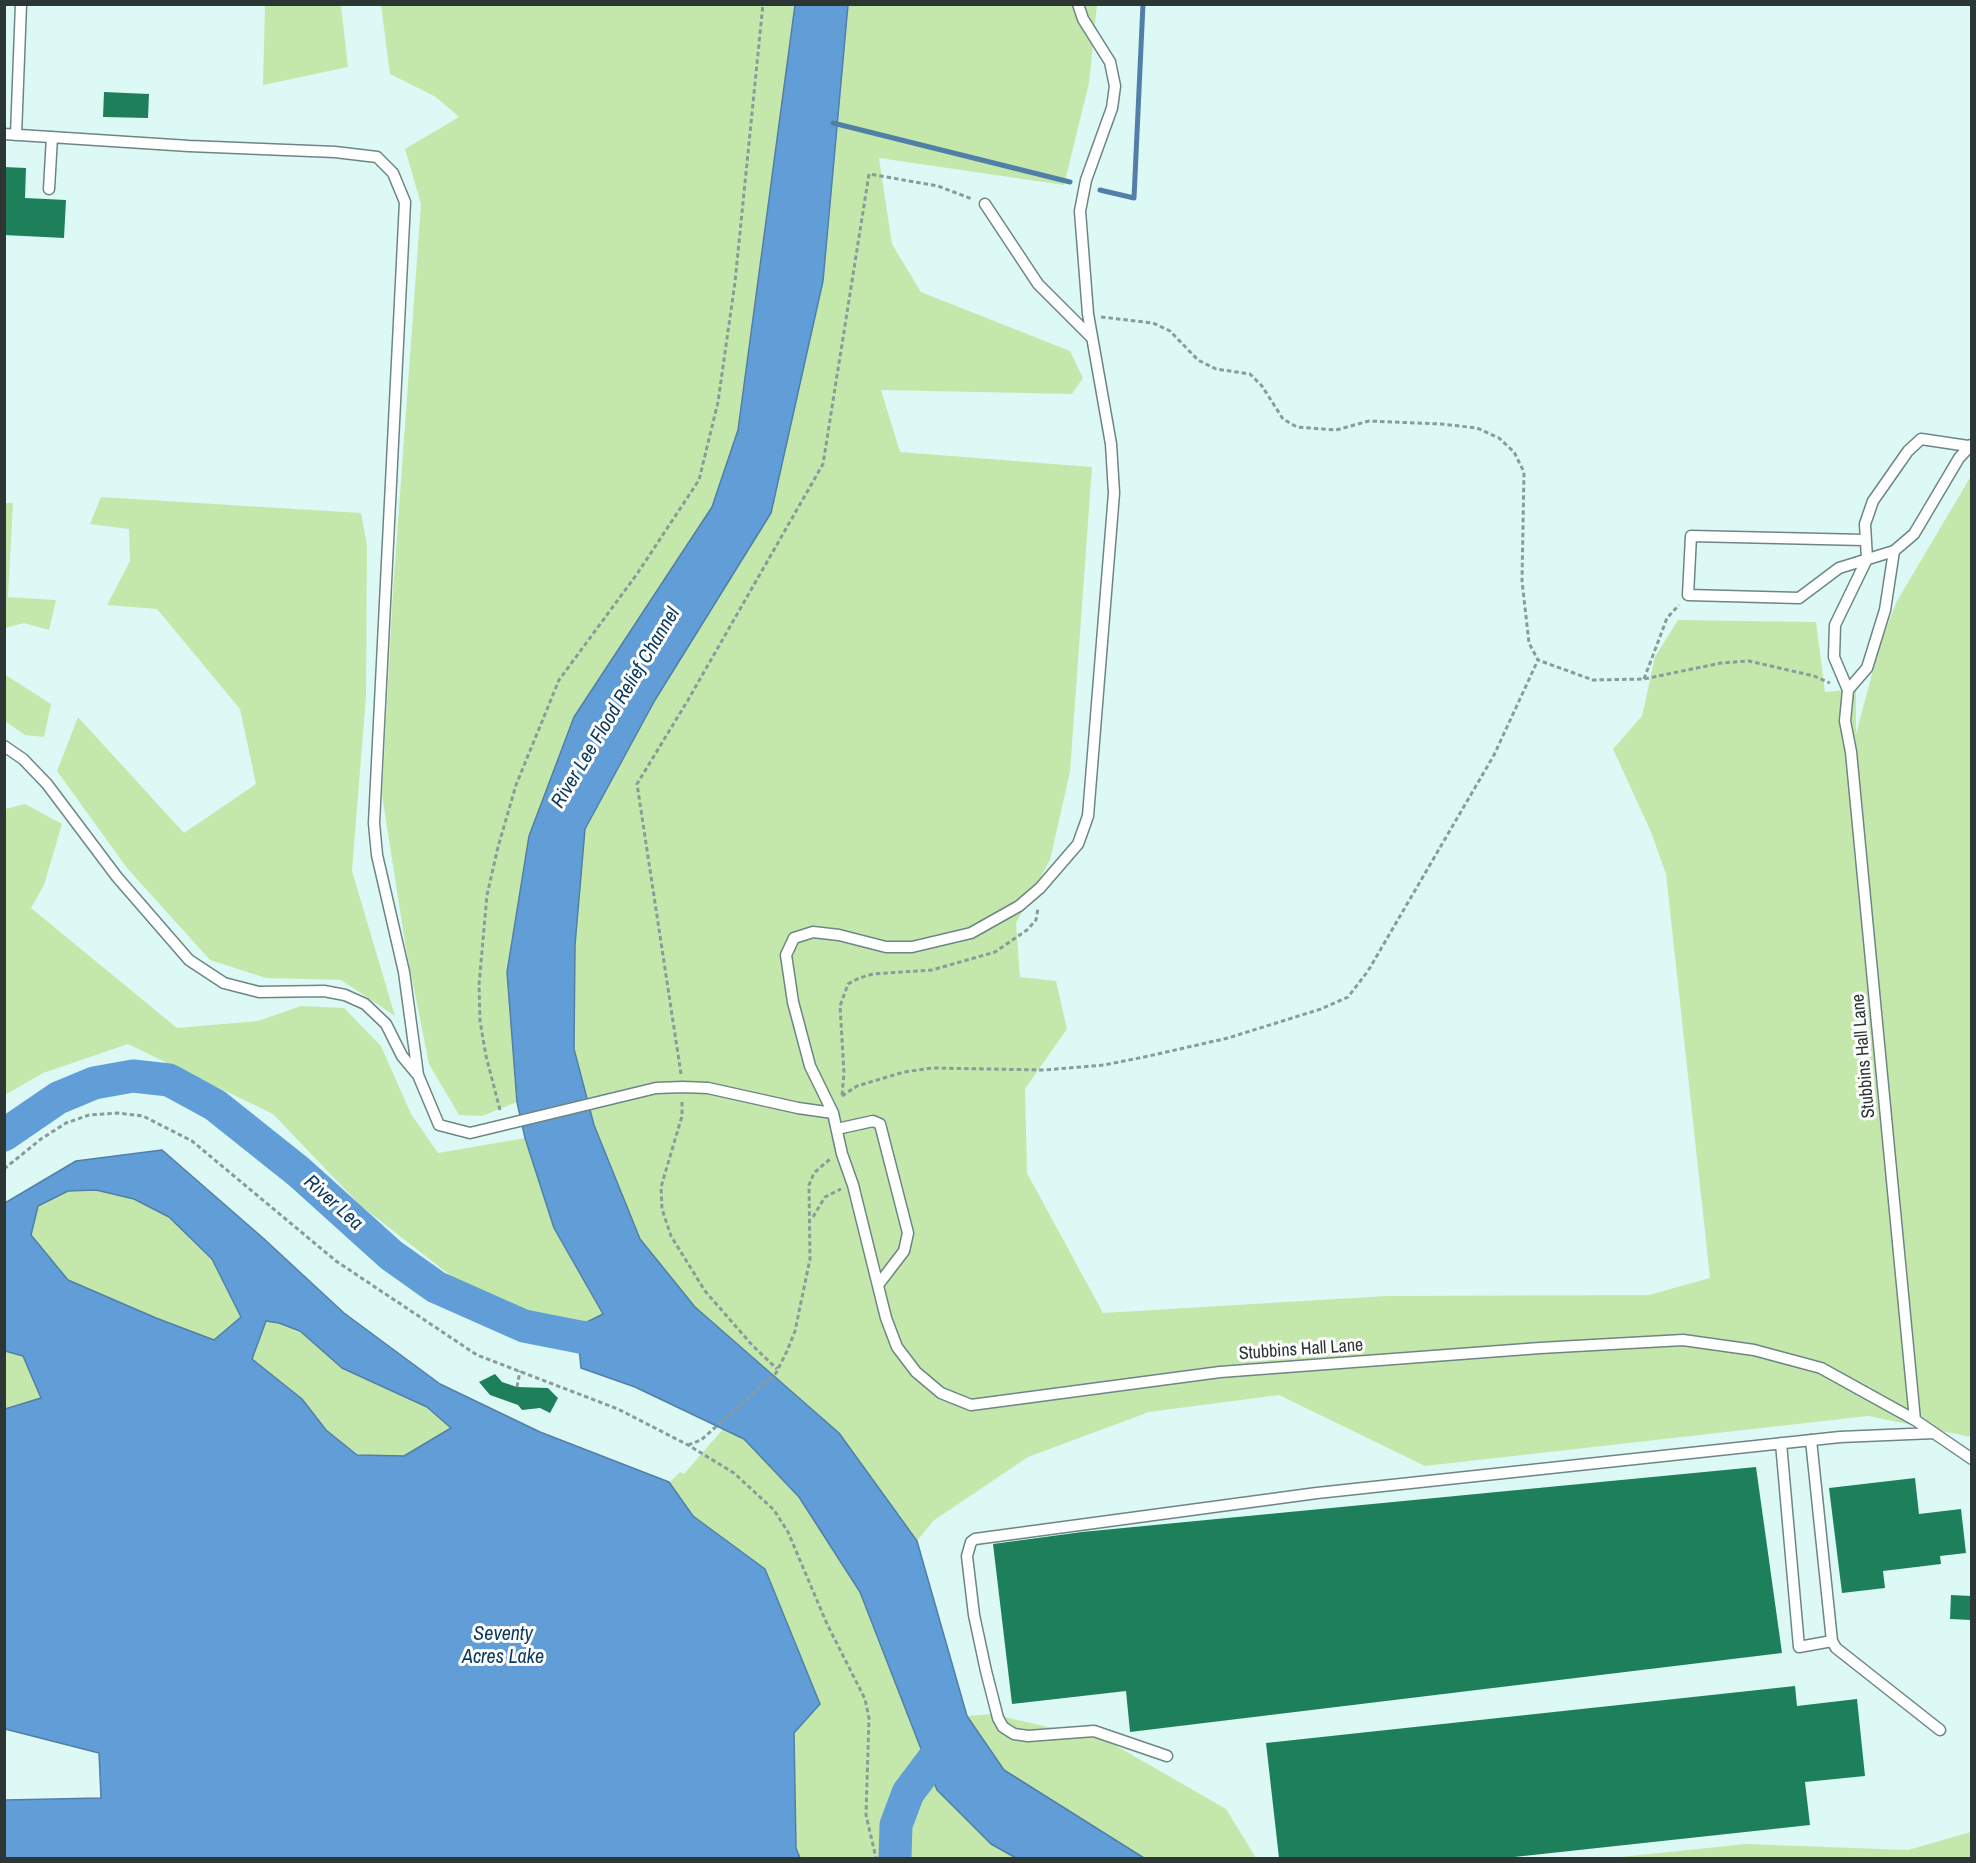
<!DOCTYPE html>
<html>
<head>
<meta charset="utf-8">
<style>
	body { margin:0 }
	#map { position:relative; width:1976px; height:1863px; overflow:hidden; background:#ddf9f6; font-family:"Archivo Narrow",sans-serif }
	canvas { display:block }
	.frame { position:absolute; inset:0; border:6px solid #2b3635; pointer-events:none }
</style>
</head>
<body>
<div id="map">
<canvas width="1976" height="1863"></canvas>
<div class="frame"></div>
</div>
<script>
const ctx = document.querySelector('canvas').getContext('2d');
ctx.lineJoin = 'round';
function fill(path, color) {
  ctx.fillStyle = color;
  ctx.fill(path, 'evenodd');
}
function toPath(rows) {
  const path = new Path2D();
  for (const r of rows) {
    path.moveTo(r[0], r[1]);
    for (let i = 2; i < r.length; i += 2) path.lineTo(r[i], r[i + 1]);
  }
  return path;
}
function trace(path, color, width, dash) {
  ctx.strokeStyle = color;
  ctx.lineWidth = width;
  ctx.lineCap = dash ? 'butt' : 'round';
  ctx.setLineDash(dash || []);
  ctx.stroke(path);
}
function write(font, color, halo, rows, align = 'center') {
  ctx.font = font + ' "Archivo Narrow",sans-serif';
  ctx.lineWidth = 6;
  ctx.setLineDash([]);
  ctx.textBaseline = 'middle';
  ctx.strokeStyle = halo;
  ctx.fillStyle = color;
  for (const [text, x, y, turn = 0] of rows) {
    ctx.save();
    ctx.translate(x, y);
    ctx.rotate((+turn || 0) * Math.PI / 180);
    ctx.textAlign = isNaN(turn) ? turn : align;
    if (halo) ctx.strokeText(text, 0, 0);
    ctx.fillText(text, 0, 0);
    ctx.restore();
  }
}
fill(toPath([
	[265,5,341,5,348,67,263,85],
	[381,5,795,5,738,430,712,507,574,717,507,972,517,1102,482,1116,459,1115,429,1064,406,949,382,795,393,591,421,204,405,149,459,117,436,97,390,74],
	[848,5,1097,5,1089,83,1064,185,879,158,892,244,921,292,1070,351,1083,378,1072,394,881,390,900,452,1092,467,1070,772,1050,860,1016,923,1020,977,1056,981,1067,1029,1025,1089,1027,1173,1103,1313,1386,1296,1649,1295,1710,1278,1666,874,1651,832,1613,749,1642,716,1655,657,1678,620,1816,622,1825,692,1856,689,1856,734,1880,644,1897,601,1971,476,1971,1437,1868,1416,1425,1466,1279,1395,1149,1412,1028,1457,933,1521,917,1541,839,1433,695,1307,640,1239,594,1125,574,1049,575,945,585,829,655,700,823,281],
	[101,497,361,513,367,545,366,696,352,871,395,1016,341,980,266,978,210,960,127,868,57,771,78,717,184,833,256,784,240,709,157,609,107,605,130,561,129,529,90,524],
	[4,503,13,503,8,597,56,600,49,630,24,623,5,628],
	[4,674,51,704,44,737,25,735,5,721],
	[25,804,62,824,44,885,31,908,177,1028,258,1021,301,1006,344,1008,381,1046,411,1114,438,1153,525,1138,554,1228,604,1314,577,1327,473,1293,360,1205,273,1114,128,1044,43,1073,5,1095,5,809],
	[96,1190,134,1199,169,1216,212,1259,241,1317,215,1340,156,1318,68,1280,31,1235,38,1206,68,1191],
	[266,1321,279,1323,300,1331,343,1368,427,1407,452,1428,404,1456,358,1455,326,1430,302,1399,252,1359],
	[5,1351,23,1356,41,1398,5,1409],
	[723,1429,744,1439,799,1497,860,1592,937,1790,991,1844,1016,1858,800,1858,796,1848,794,1733,820,1704,765,1569,693,1516,669,1483,680,1472,684,1474],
	[991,1714,1106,1740,1226,1809,1256,1858,1144,1858,1004,1770,967,1716],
	[1971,1832,1971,1858,1611,1858,1746,1844,1908,1850]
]), '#c4e8ac');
const water = toPath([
	[795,5,848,5,823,281,771,513,655,700,585,829,575,945,574,1049,594,1125,640,1239,695,1307,839,1433,917,1541,967,1716,1004,1770,1144,1858,1016,1858,991,1844,937,1790,860,1592,799,1497,744,1439,635,1387,581,1368,577,1327,603,1314,554,1228,525,1138,517,1102,507,972,529,836,574,717,712,507,738,430,795,5],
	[162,1150,263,1238,344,1313,440,1384,540,1432,669,1482,693,1516,765,1569,820,1704,794,1733,796,1848,800,1858,5,1858,5,1800,101,1798,99,1753,5,1729,5,1409,41,1398,23,1356,5,1351,5,1203,76,1161,162,1150],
	[96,1190,134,1199,169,1217,212,1259,241,1317,214,1340,156,1318,68,1280,31,1235,38,1206,68,1191,96,1190],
	[266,1321,279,1323,300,1331,342,1368,427,1407,451,1428,404,1456,357,1455,326,1430,302,1399,252,1359,266,1321]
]);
fill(water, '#619ed8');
trace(water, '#517fa7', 1.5);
trace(toPath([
	[833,123,1070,182],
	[1100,190,1134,198,1143,4]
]), '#517fa7', 5);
trace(toPath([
	[4,1135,58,1098,94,1083,133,1076,169,1080,215,1105,299,1172,391,1255,436,1287,524,1326,580,1337,623,1341],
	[895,1858,896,1825,908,1793,947,1741]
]), '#619ed8', 33);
fill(toPath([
	[104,92,149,94,148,118,103,117],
	[4,167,26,168,25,198,66,200,64,238,4,235],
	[495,1374,502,1382,517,1387,548,1388,558,1398,550,1413,540,1408,522,1410,518,1405,490,1395,479,1382],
	[1756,1467,1782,1653,1130,1732,1126,1691,1012,1704,993,1544,1082,1532],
	[1915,1478,1919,1514,1961,1509,1966,1553,1940,1556,1941,1564,1883,1571,1885,1588,1842,1593,1829,1488],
	[1951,1595,1971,1596,1971,1620,1950,1619],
	[1795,1686,1797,1706,1857,1699,1865,1776,1805,1782,1810,1825,1505,1858,1279,1858,1266,1743]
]), '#1e805a');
const lane = toPath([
	[1078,4,1083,19,1110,62,1115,86,1112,108,1086,180,1080,211,1088,314,1111,444,1114,493,1088,816,1078,844,1040,888,1019,906,971,933,912,947,886,947,839,935,813,932,794,938,786,955,793,1002,810,1066,833,1113,842,1154,853,1185,886,1318,897,1347,916,1372,941,1393,971,1405,1220,1372,1540,1348,1683,1340,1754,1350,1821,1368,1915,1420],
	[4,134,189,146,335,152,377,157,393,173,405,202,374,823,377,855,404,972,418,1075,439,1125,470,1133,656,1088,683,1087,708,1088,798,1108,833,1113],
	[16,135,21,4],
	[49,189,52,137],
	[985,204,1038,284,1091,337],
	[1968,446,1921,439,1908,451,1873,501,1865,524,1867,559,1835,625,1834,657,1848,690,1845,721,1851,752,1915,1420,1972,1459],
	[1864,540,1691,536,1688,595,1799,598,1839,568,1894,551,1914,534,1959,458,1971,445],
	[1848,690,1867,668,1885,610,1894,551],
	[4,746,23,759,47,784,117,877,189,960,224,983,259,992,324,991,345,995,365,1004,386,1024,402,1056,417,1074],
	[837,1129,873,1121,880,1124,908,1233,904,1251,878,1285],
	[1811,1440,1832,1641,1836,1648,1940,1730],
	[1781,1443,1799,1647,1832,1641],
	[1167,1756,1094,1731,1028,1736,1014,1734,1003,1727,998,1718,986,1671,974,1615,967,1556,971,1542,975,1539,1317,1493,1840,1437,1934,1433]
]);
trace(lane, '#6d8684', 13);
trace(toPath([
	[1101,317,1153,323,1170,331,1198,360,1216,369,1250,374,1262,386,1283,419,1297,427,1336,430,1369,421,1441,424,1477,428,1499,438,1514,452,1524,472,1522,581,1529,643,1538,660,1593,680,1644,679,1721,663,1749,661,1814,676,1830,683],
	[1644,679,1667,618,1679,605],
	[681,1074,637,784,688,700,823,464,869,174,938,186,972,199],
	[842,1095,844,1073,840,1006,848,984,859,978,873,974,932,970,995,952,1027,930,1036,920,1038,908],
	[842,1096,857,1086,904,1072,932,1068,1044,1070,1104,1065,1149,1056,1228,1038,1321,1009,1348,997,1368,971,1494,755,1538,660],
	[682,1102,682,1116,661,1187,662,1209,671,1236,705,1291,752,1345,777,1369],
	[500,1110,486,1056,480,1021,479,985,487,895,498,847,516,785,559,680,637,574,699,480,718,402,735,282,763,4],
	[4,1169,41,1139,66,1123,89,1115,117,1113,143,1116,192,1141,336,1261,477,1355,618,1409,688,1445,734,1473,774,1510,788,1532,827,1624,865,1699,869,1718,866,1815,876,1858],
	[813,1217,825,1197,841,1189],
	[517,1387,520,1371],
	[688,1445,701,1440,776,1373,787,1351,795,1331,810,1259,809,1185,814,1173,830,1159]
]), '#889c9a', 3, [4.5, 3]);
trace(lane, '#fff', 10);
write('18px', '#2b3635', '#fff', [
	["Stubbins Hall Lane",1864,1056,-95],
	["Stubbins Hall Lane",1301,1350,-4]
]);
write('italic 20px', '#0b395f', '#fff', [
	["River Lee Flood Relief Channel",616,708,-59],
	["River Lea",333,1203,42],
	["Seventy",503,1635],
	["Acres Lake",503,1658]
]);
</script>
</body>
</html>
